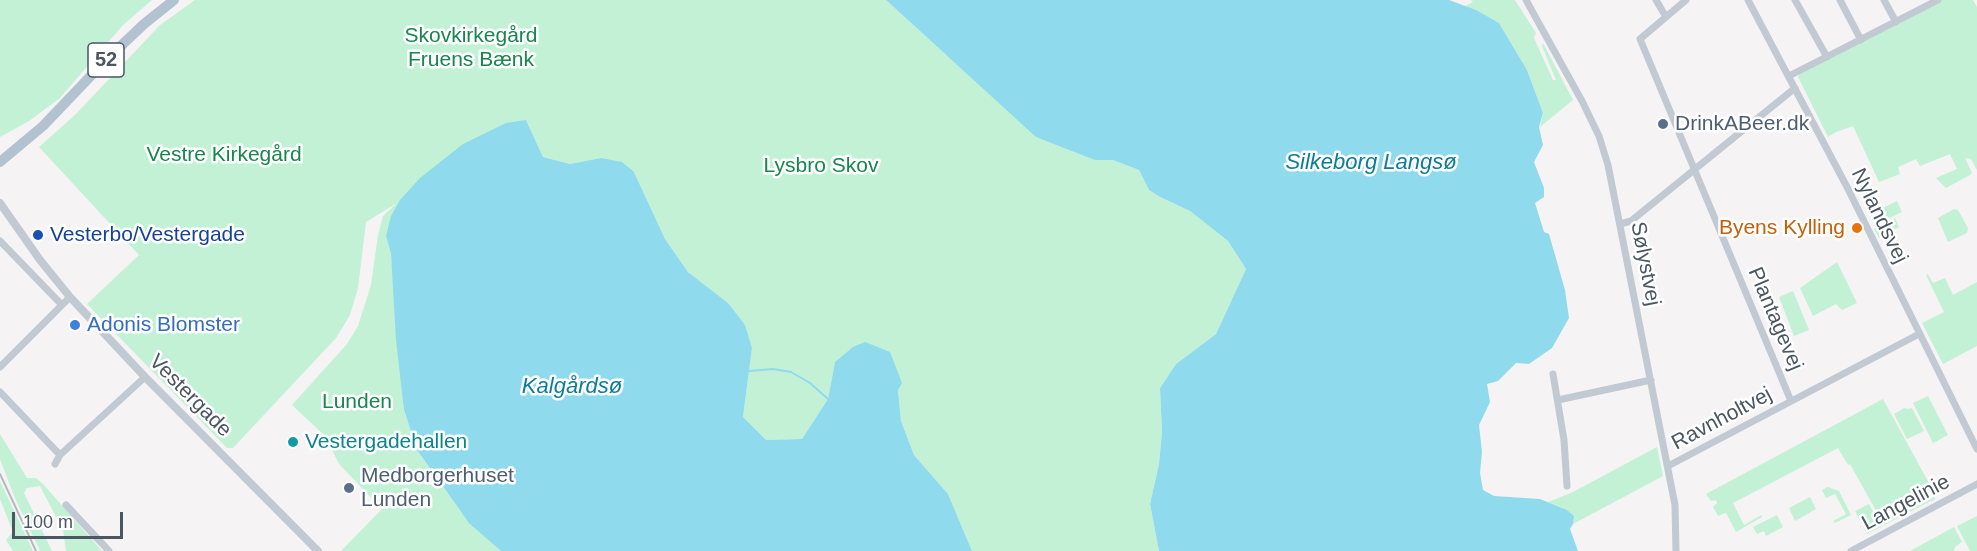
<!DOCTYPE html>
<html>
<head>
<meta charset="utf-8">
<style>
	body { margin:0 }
	#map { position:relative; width:1977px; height:551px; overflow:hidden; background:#f5f3f3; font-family:Arial,sans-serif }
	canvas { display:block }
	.scale { position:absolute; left:12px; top:512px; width:111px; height:27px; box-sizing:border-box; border:3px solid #4a5661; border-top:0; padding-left:8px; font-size:18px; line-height:21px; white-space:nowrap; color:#4a5661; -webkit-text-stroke:4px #fff; paint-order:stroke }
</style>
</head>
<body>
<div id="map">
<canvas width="1977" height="551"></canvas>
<div class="scale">100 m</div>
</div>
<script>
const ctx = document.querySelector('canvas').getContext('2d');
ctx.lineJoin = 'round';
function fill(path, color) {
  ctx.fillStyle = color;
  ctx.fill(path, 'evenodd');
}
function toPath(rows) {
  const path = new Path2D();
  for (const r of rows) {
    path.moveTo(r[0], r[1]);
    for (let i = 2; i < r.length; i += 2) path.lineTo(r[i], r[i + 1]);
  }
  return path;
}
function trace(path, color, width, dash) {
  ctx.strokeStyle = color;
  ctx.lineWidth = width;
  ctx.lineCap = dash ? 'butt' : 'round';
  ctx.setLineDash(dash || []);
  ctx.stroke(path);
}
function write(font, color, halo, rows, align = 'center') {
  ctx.font = font + ' Arial,sans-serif';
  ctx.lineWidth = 5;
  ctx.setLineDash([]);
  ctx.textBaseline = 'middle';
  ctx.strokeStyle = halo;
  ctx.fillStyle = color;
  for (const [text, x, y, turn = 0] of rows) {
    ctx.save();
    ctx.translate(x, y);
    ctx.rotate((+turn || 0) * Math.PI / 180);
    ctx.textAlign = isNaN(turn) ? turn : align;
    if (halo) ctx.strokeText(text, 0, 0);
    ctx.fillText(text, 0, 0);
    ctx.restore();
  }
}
fill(toPath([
	[0,0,152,0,123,25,60,98,29,121,0,137],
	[195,0,886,0,945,54,1095,160,1113,160,1139,170,1149,190,1160,197,1190,211,1228,241,1246,269,1216,334,1176,364,1160,388,1162,432,1159,464,1150,504,1159,551,972,551,948,494,914,455,901,421,898,390,835,362,828,399,802,439,766,440,743,417,752,348,728,303,688,272,665,239,634,172,601,158,570,164,543,157,526,120,386,236,391,254,404,410,417,450,461,512,501,551,341,551,382,509,339,464,325,436,292,405,347,344,358,326,371,285,378,235,383,216,397,203,366,222,358,288,350,315,336,338,233,448,227,448,87,304,139,255,39,147,76,114,160,25],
	[1471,0,1515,0,1536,33,1534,38,1553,80,1556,80,1542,46,1543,43,1573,100,1540,127,1543,113,1527,70,1499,23,1465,6,1473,2],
	[1942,0,1973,0,1977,7,1977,170,1971,159,1965,158,1972,173,1970,175,1946,188,1936,178,1957,169,1950,154,1920,166,1916,159,1898,167,1900,174,1879,182,1853,126,1836,132,1828,137,1798,77,1800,73],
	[1897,201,1902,212,1879,223,1873,213],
	[1954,209,1958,210,1968,228,1967,233,1948,242,1938,218],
	[1895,218,1899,227,1879,238,1874,229],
	[1837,262,1857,303,1842,310,1836,304,1813,316,1800,288],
	[1928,274,1933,283,1945,278,1953,295,1977,282,1977,346,1943,364,1922,323,1944,312,1926,275],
	[1793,291,1809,330,1794,336,1779,297],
	[1928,396,1948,435,1933,443,1913,403],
	[1883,399,1935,494,1933,495,1935,499,1884,525,1850,464,1848,465,1838,448,1733,503,1744,525,1761,515,1762,517,1736,532,1726,513,1718,516,1713,507,1717,503,1716,500,1711,501,1706,494],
	[1904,408,1908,409,1912,408,1924,431,1907,439,1894,414],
	[0,434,27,478,36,478,43,484,102,551,66,551,63,530,40,486,27,488,24,493,52,551,40,551,14,496,0,459],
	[1657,447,1663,476,1573,524,1574,516,1567,510,1548,502,1573,492],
	[0,481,33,551,13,551,6,540,13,532,0,499],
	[1828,487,1839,491,1851,515,1835,523,1833,521,1846,514,1835,494,1826,498,1822,490],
	[1810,497,1816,509,1795,521,1789,508],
	[1869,504,1881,527,1867,534,1863,526,1868,523,1865,519,1860,521,1855,511],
	[1777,515,1783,527,1766,536,1764,531,1757,534,1753,527],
	[1977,516,1977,551,1970,551,1957,526],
	[1954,527,1962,542,1955,547,1954,551,1910,551]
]), '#c3f1d5');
fill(toPath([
	[886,0,1449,0,1476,10,1499,23,1527,70,1543,113,1539,127,1543,145,1534,162,1544,188,1544,197,1535,203,1544,232,1549,234,1565,290,1569,318,1552,348,1529,364,1516,363,1498,381,1487,384,1490,402,1479,425,1482,452,1480,473,1483,490,1494,496,1540,499,1567,510,1574,516,1573,524,1570,529,1578,551,1159,551,1150,504,1159,464,1162,432,1160,388,1176,364,1216,334,1246,269,1228,241,1190,211,1160,197,1149,190,1139,170,1113,160,1095,160,1036,137],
	[526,120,543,157,570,164,601,158,622,162,634,172,665,239,688,272,728,303,745,325,752,348,743,417,766,440,802,439,828,399,835,362,853,347,865,342,890,352,902,383,898,390,901,421,914,455,948,494,972,551,501,551,469,523,417,450,404,410,396,340,391,254,386,236,391,216,400,200,420,178,463,144,506,123]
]), '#90daee');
trace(toPath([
	[749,371,773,369,791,372,810,383,828,399]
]), '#90daee', 2);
trace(toPath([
	[1526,0,1582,101,1599,136,1608,165,1675,505,1676,551],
	[1656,0,1666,17],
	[1686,0,1640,39,1791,401],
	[1748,0,1847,187,1977,449],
	[1795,0,1827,57],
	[1840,0,1861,40],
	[1884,0,1896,22],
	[1789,76,1938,0],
	[1620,224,1631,221,1795,88],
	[0,241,62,305],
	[0,367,70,297],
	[1553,374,1564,440,1567,486],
	[0,392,60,455],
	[1558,400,1651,380],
	[55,464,60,455,145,377],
	[1668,466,1919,334],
	[66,505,109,551],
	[1851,551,1977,484]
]), '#c1cad2', 7);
trace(toPath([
	[0,203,40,260,70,297,145,377,318,551]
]), '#c1cad2', 8);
trace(toPath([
	[0,162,43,126,105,61,144,24,174,0]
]), '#b3c2d1', 10);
trace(toPath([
	[0,474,36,551]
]), '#b5b8bd', 2);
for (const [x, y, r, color] of [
	[1663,124,6,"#5c6f8a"],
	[1857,228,6,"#e8710a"],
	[38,235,6,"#1a4fb4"],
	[75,325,6,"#3f7fe0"],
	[293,442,6,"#0f9aa8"],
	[349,488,6,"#5c6f8a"]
]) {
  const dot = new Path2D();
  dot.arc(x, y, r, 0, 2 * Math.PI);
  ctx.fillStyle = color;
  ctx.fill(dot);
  trace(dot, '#fff', 2);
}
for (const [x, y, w] of [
	[106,60,36]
]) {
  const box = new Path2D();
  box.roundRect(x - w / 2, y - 17, w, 34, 4.5);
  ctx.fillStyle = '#fff';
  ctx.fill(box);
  trace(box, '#4a5661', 1.5);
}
write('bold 20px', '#4a5661', null, [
	["52",106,60]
]);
write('21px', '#17864f', '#fff', [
	["Skovkirkegård",471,36],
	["Fruens Bænk",471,60],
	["Vestre Kirkegård",224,155],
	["Lysbro Skov",821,166],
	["Lunden",357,402]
]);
write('21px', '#4e5e75', '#fff', [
	["DrinkABeer.dk",1675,124],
	["Medborgerhuset",361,476],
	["Lunden",361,500]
], 'left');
write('21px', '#4a5661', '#fff', [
	["Nylandsvej",1879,216,64],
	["Sølystvej",1645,264,79],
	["Plantagevej",1775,319,67],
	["Vestergade",190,396,45],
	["Ravnholtvej",1722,419,-28],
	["Langelinie",1906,503,-28]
]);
write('21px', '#c56008', '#fff', [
	["Byens Kylling",1845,228]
], 'right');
write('21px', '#164399', '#fff', [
	["Vesterbo/Vestergade",50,235]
], 'left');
write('21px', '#366cbe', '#fff', [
	["Adonis Blomster",87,325]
], 'left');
write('21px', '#0d838f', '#fff', [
	["Vestergadehallen",305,442]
], 'left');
write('italic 22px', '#0c7c9b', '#fff', [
	["Silkeborg Langsø",1371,163],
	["Kalgårdsø",572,387]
]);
</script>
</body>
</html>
